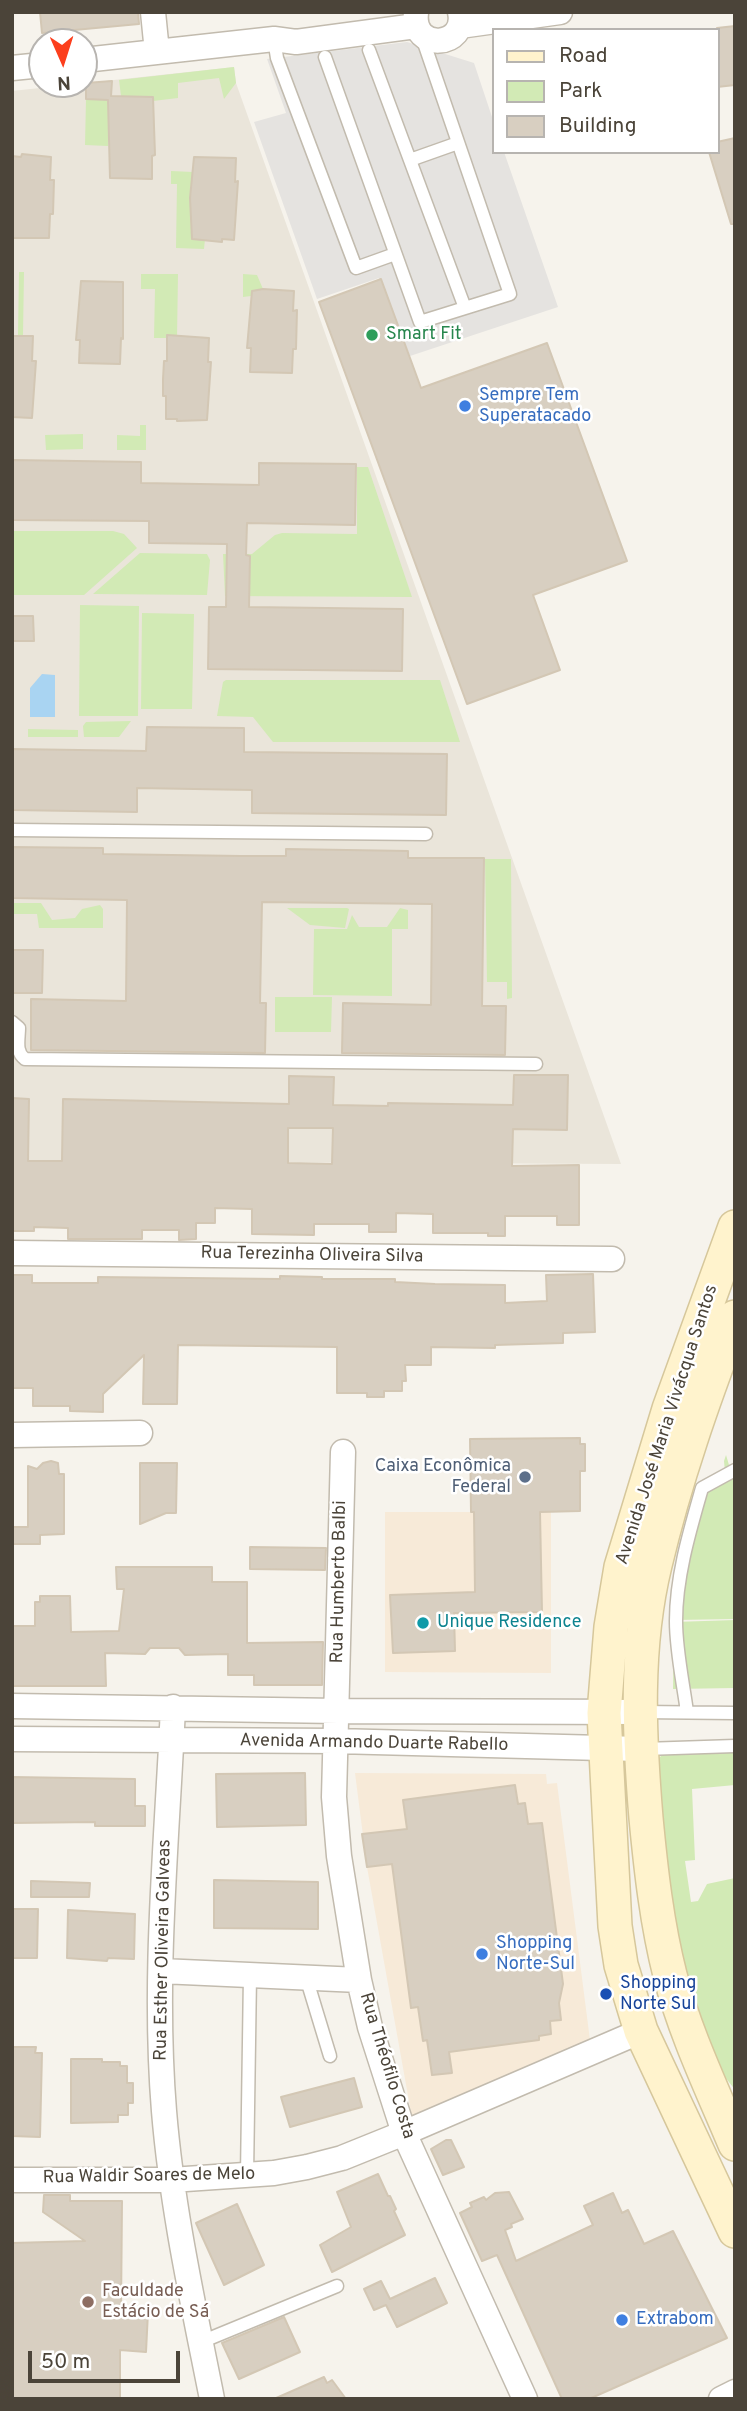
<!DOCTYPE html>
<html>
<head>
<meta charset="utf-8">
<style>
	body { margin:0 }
	#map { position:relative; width:747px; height:2411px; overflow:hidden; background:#f6f3ec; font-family:Overpass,sans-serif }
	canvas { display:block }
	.frame { position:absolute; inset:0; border:14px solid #4b4439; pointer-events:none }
	.legend { position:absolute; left:492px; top:28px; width:228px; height:126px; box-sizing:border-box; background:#fff; border:2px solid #b7b4b0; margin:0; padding:9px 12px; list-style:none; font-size:21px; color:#4b4439 }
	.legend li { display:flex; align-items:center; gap:14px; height:35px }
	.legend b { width:35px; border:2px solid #b7b4b0 }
	.north { position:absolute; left:28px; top:28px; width:70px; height:70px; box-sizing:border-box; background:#fff; border:2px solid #b7b4b0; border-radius:50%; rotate:177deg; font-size:19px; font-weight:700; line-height:28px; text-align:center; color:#4b4439 }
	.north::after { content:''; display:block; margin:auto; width:24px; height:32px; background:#fc3f1d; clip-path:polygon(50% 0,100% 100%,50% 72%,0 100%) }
	.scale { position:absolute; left:28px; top:2351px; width:152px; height:32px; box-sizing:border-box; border:4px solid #4b4439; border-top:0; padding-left:9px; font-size:21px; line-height:24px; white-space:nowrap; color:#4b4439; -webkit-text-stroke:5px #fff; paint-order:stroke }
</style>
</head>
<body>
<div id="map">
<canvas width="747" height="2411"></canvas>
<div class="frame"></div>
<ul class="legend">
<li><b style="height:9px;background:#fff3cd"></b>Road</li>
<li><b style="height:19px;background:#d2eab5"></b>Park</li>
<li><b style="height:19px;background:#d8cfc1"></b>Building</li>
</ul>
<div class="north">N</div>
<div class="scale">50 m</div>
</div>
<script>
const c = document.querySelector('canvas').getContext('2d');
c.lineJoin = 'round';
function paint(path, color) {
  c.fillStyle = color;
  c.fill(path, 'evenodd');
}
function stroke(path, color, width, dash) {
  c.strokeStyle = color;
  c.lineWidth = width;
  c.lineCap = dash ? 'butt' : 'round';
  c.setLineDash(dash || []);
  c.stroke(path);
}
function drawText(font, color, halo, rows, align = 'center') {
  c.font = font + ' Overpass,sans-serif';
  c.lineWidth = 5;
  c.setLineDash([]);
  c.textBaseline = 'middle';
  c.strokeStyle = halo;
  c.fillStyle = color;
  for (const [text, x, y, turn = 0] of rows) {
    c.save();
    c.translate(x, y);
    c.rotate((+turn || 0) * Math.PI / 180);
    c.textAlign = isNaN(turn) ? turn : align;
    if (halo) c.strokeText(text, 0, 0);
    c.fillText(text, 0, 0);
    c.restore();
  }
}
paint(new Path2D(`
	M234 67 236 83 621 1164 12 1161V91Z`), '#eae5da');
paint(new Path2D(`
	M385 1512H551V1673L385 1672Z
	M355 1773 546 1774 547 1784 557 1783 591 2048 412 2118 367 1867Z`), '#f7ead8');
paint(new Path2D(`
	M234 67 236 83 224 99 219 78 178 83V98L153 101V97L121 96 119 80Z
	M86 99 111 100V121H108V146L85 145Z
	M171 171 193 172 190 198 192 239H205L204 249 176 248 177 184H171Z
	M19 272H24L23 335H18Z
	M141 274H178L177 338H154L155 289H141Z
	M243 274 257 275 263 289 251 296 243 297Z
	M140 425H146V450H117V435L140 436Z
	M83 434V449L46 450 45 435Z
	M357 467H368L412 597 225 596 223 554H252L275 535 282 533 357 534Z
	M12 531H113L124 534 137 548 84 595H12Z
	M140 553 207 554 210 560 207 595 93 594Z
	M80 605 139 606 138 716H79Z
	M142 613 194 614 192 709H141Z
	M226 680H440L460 742H273L253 717 217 716 223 682Z
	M131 721 119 737H84L83 726 86 722Z
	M28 729 78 730V737H28Z
	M485 859H511L512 998 507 999V982H487Z
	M12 903H41L52 920 75 918 82 909 100 905 103 909V928H39L37 914H12Z
	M287 908H347L349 909 345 928 310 925Z
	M400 908 408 910V929H392V996L313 995 314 929H347L352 915 359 927H387Z
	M275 997H332L331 1032H275Z
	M726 1455 729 1465 735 1463V1619L676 1620 702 1488 725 1472 724 1461Z
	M735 1620V1688L673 1689 674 1622Z
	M735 1747V1785L692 1789 695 1860 685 1861 691 1902 698 1901 707 1884 735 1878V2090C728 2080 718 2070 713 2059 669 1971 665 1861 653 1764L663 1754Z`), '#d2eab5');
paint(new Path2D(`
	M407 42 474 63 493 120V152H504L558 307 410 356 379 278 317 299 254 122 286 113 267 59Z`), '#e5e3e0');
paint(new Path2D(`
	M42 674 55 675V717H30V688Z`), '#a9d4f2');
const building = new Path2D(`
	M40 12H138L139 24 42 33Z
	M735 26V85L717 87V28Z
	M112 81 111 96 153 97 155 155 152 156V179L110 178 108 100 86 99V83Z
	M735 138V224H731L709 152H717V142Z
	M22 154 51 157 50 180H54L53 214H50L49 238H12V156L21 157Z
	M194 157 236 158 235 182 238 181 234 240 222 239V242L192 239 190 198Z
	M381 279 421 388 547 343 627 561 533 595 560 670 467 704 319 302Z
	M81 281 123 282V339L121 338 120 364 79 363 80 340H76Z
	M263 289 294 291 293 311 297 310 296 349H293L292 373 250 372 251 348H247L252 291Z
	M167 335 209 338 208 362H211L207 420 177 421V419H166V396H163V379L164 361H167Z
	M12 336H33L32 361H36L32 418 12 417Z
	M12 460 141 462V483L259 485V463L356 464 355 525 247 523 246 555 250 556 249 607 403 609 402 671 208 669 209 607H226L227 544 149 543V521L12 520Z
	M12 616H33L34 641H12Z
	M147 727 244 728V752L447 754 446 815 252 813V790L137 788V812L12 810V749L146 751Z
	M12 847 103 848V854L241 856H286V849L408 851V858H484L482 1006H506L505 1055 342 1053 343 1003 431 1005 432 904 262 902 260 1003H266L265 1053 31 1050V999L126 1001 127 900 12 898Z
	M12 950H43L42 993H12Z
	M514 1075H568L567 1130 513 1129 512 1166 579 1165V1225H557V1216H505V1236H488V1233H433V1214L396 1213V1232H369V1224H314V1235L252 1234V1209L215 1208V1223H196V1239L179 1240V1230H142V1239H68V1228L34 1227V1231H12V1098L29 1099 28 1161H62L63 1099 289 1104V1076L334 1077 333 1105 388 1106V1103L513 1105ZM288 1128H333L332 1164 288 1163Z
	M593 1274 595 1332 563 1333V1343L495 1345V1348L431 1347V1365H405L406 1381H402V1391H384V1397H367V1393H337V1347L178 1345 177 1404H143L144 1355 103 1394V1412L70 1411V1406H33V1388H12V1275H32V1283H98V1277L280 1279V1276L322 1277V1279H395V1282L435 1284 505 1285V1303L547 1301 546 1275Z
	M580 1438V1444H585V1471H580V1511L540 1512 542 1612 454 1613 455 1651 393 1653 390 1595 475 1592 474 1512H471L470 1439Z
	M51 1461 58 1463 59 1474H64V1534L40 1535V1544H12V1527H28V1466L37 1469 43 1463Z
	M140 1463H177L176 1513H166L140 1524Z
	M250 1547 326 1548 325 1570 250 1569Z
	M116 1567H212V1582H247V1643L323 1642 322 1685H254V1675H228V1654L185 1655 179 1648H150L145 1654 105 1653 106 1686H12V1626H35V1602H40V1596H70L71 1632 119 1631 124 1589H117Z
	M305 1773 306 1825 217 1827 216 1774Z
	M12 1777 135 1779V1806H145V1826H95V1822L12 1823Z
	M515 1785 518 1804 525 1803 528 1824 542 1823 563 1984 559 2003 561 2020 550 2021 551 2034 539 2036V2040L449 2052 452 2073 432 2075 427 2040 423 2041 418 2007 411 2008 392 1864 367 1867 362 1834 407 1829 403 1800Z
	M214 1880 318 1882V1929L214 1928Z
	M31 1881 90 1883 89 1897H31Z
	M12 1909H38L37 1958H12Z
	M68 1910 135 1914 134 1959 108 1958 107 1961 67 1958Z
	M12 2047H36L35 2053H42L40 2137 12 2136Z
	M71 2059H102V2062H120V2066H127V2083H133V2103H128V2115H118V2122L71 2123Z
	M354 2078 362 2107 290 2127 281 2097Z
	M446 2140H451L464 2167 443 2175 431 2149Z
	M378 2174 388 2196H390L396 2209 394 2211 405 2235 332 2272 320 2245 351 2227 337 2192Z
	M509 2192 523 2219 511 2224 512 2227 505 2230 516 2261 593 2225 584 2206 613 2193 622 2213 628 2210 644 2244 673 2231 727 2338 589 2399H562L497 2255 482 2261 460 2213 472 2207 470 2203 484 2197 486 2200 495 2193Z
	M44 2195H70V2201H122L121 2313 148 2312 146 2352 120 2350V2399H12V2243L85 2241 43 2212Z
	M237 2204 264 2265 224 2285 196 2223Z
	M435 2278 447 2303 397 2327 386 2305 374 2310 364 2289 381 2281 390 2299Z
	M284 2317 300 2352 239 2379 222 2343Z
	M324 2377 327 2383 332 2380 346 2399H274Z`);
paint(building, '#d8cfc1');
stroke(building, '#d3c7b4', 2);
const service = new Path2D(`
	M274 39 277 58 356 268 395 254
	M369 50 465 308
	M325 57 420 322 510 294 422 37
	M410 160 458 143
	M12 830 426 834
	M12 1022 19 1028C19 1039 15 1052 25 1059L536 1064
	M641 1712 735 1713
	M687 1712C683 1682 676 1651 676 1621 676 1576 690 1530 702 1488L735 1470
	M644 1749 735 1746
	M306 1977 330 2056
	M247 2175 250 1975
	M201 2342 337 2286`);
const minor = new Path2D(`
	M153 12 157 52
	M416 13C411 52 468 48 460 12
	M460 26 560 12
	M84 60 274 39 296 42 416 26
	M12 68 42 65
	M12 1253 612 1259
	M12 1435 140 1433
	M343 1452 334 1797 339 1856 359 1980 370 2027 404 2133 525 2399
	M12 1706 338 1711 640 1712
	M173 1707C167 1841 153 1977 164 2111 172 2208 193 2303 212 2399
	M12 1739 336 1741 640 1749
	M161 1971 359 1980
	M12 2180H171L274 2173 307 2167 342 2158 404 2133 641 2031
	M721 2399 735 2392`);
const secondary = new Path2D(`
	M735 1227 669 1409 621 1567 611 1627 604 1713 615 1926 621 1965 641 2031 735 2231
	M735 1317C704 1398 675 1480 655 1565 635 1647 639 1734 646 1818 651 1871 657 1924 670 1975 685 2033 712 2089 735 2144`);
stroke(service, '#c2bbae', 15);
stroke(minor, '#c2bbae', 27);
stroke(secondary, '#d6c79b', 36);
stroke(service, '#fff', 12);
stroke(minor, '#fff', 24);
stroke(secondary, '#fff3cd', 33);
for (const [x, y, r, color] of [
	[372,335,7,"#2e9e5b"],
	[465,406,7,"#3f7fe0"],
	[525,1477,7,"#5c6f8a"],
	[423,1623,7,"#0f9aa8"],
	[482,1954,7,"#3f7fe0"],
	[606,1994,7,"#1a4fb4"],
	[88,2302,7,"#8d6e63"],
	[622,2320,7,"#3f7fe0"]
]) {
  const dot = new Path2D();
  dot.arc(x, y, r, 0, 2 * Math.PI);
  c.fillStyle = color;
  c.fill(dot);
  stroke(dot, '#fff', 2.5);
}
drawText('18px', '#27864d', '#fff', [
	["Smart Fit",386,335]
], 'left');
drawText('18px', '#366cbe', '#fff', [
	["Sempre Tem",479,396],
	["Superatacado",479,417],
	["Shopping",496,1944],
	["Norte-Sul",496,1965],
	["Extrabom",636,2320]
], 'left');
drawText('18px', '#4b4439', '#fff', [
	["Rua Terezinha Oliveira Silva",312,1256,1],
	["Avenida José Maria Vivácqua Santos",668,1425,-72],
	["Rua Humberto Balbi",340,1582,-89],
	["Avenida Armando Duarte Rabello",374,1744,1],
	["Rua Esther Oliveira Galveas",164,1950,-89],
	["Rua Théofilo Costa",386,2066,73],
	["Rua Waldir Soares de Melo",149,2177,-1]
]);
drawText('18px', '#4e5e75', '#fff', [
	["Caixa Econômica",511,1467],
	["Federal",511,1488]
], 'right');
drawText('18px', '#0d838f', '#fff', [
	["Unique Residence",437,1623]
], 'left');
drawText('18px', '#164399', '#fff', [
	["Shopping",620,1984],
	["Norte Sul",620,2005]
], 'left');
drawText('18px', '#785e54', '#fff', [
	["Faculdade",102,2292],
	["Estácio de Sá",102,2313]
], 'left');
</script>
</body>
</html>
